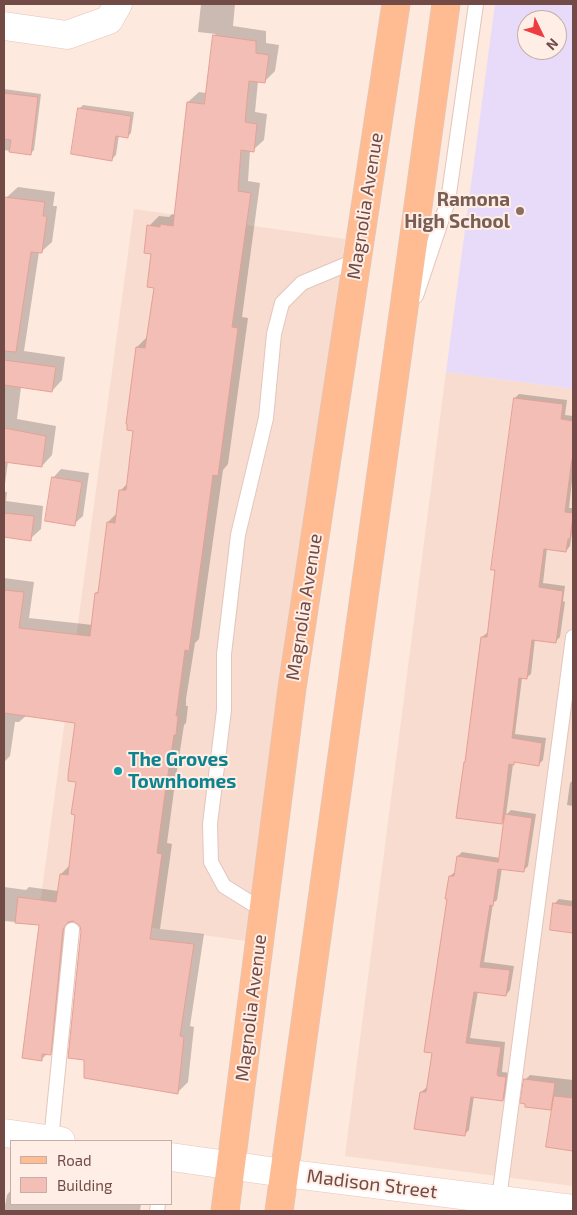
<!DOCTYPE html>
<html>
<head>
<meta charset="utf-8">
<style>
	body { margin:0 }
	#map { position:relative; width:577px; height:1215px; overflow:hidden; background:#fde9de; font-family:"Exo 2",sans-serif }
	canvas { display:block }
	.frame { position:absolute; inset:0; border:5px solid #734b46; pointer-events:none }
	.legend { position:absolute; left:10px; top:1140px; width:162px; height:65px; box-sizing:border-box; background:#ffeee5; border:1px solid #c7ada5; margin:0; padding:6px 9px; list-style:none; font-size:15px; color:#734b46 }
	.legend li { display:flex; align-items:center; gap:10px; height:25px }
	.legend b { width:25px; border:1px solid #c7ada5 }
	.north { position:absolute; left:517px; top:10px; width:50px; height:50px; box-sizing:border-box; background:#ffeee5; border:1px solid #c7ada5; border-radius:50%; rotate:132deg; font-size:14px; font-weight:700; line-height:20px; text-align:center; color:#734b46 }
	.north::after { content:''; display:block; margin:auto; width:18px; height:22px; background:#ed3d41; clip-path:polygon(50% 0,100% 100%,50% 72%,0 100%) }
</style>
</head>
<body>
<div id="map">
<canvas width="577" height="1215"></canvas>
<div class="frame"></div>
<ul class="legend">
<li><b style="height:6px;background:#ffbc93"></b>Road</li>
<li><b style="height:14px;background:#f3beb5"></b>Building</li>
</ul>
<div class="north">N</div>
</div>
<script>
const c = document.querySelector('canvas').getContext('2d');
c.lineJoin = 'round';
function paint(path, color) {
  c.fillStyle = color;
  c.fill(path, 'evenodd');
}
function stroke(path, color, width, dash) {
  c.strokeStyle = color;
  c.lineWidth = width;
  c.lineCap = dash ? 'butt' : 'round';
  c.setLineDash(dash || []);
  c.stroke(path);
}
function drawText(font, color, halo, rows, align = 'center') {
  c.font = font + ' "Exo 2",sans-serif';
  c.lineWidth = 4;
  c.setLineDash([]);
  c.textBaseline = 'middle';
  c.strokeStyle = halo;
  c.fillStyle = color;
  for (const [text, x, y, turn = 0] of rows) {
    c.save();
    c.translate(x, y);
    c.rotate((+turn || 0) * Math.PI / 180);
    c.textAlign = isNaN(turn) ? turn : align;
    if (halo) c.strokeText(text, 0, 0);
    c.fillText(text, 0, 0);
    c.restore();
  }
}
paint(new Path2D(`
	M134 209 345 239 246 941 39 912Z
	M446 372 573 389V1186L345 1156Z`), '#f7dccf');
paint(new Path2D(`
	M495 4H573V389L446 372ZM527 20H557V50H527Z`), '#e7dbf9');
paint(new Path2D(`
	M201 4H235L233 26 266 31V43L279 45 275 71 265 81H258L255 112 267 114 264 140 253 150H250L248 181 260 183 242 317 248 318 228 464 223 470 199 639 195 643 186 699V706H188L186 723 184 725 175 783 167 843 172 844 160 929 204 934 190 1026 194 1027 188 1082 178 1092 77 921H73L61 1044 50 1054H47L41 1060V924L4 921V887L26 890 29 887 58 891 61 874 70 865 77 813 76 722 27 715 19 722H15L10 756 4 762V578L34 582 29 618 93 625 96 593 100 590 108 522 117 513 121 490 128 483 134 430 137 347 148 336 155 286 149 226 159 216 169 217 172 214 175 215 188 102 199 92 206 93 214 35 216 34 198 32Z
	M4 89 41 94 34 150 30 154 4 150Z
	M83 105 134 112 131 133 127 137 119 135 116 155 112 159 79 109Z
	M18 187 55 192 53 206H57L52 242 41 252H39L24 351 65 357 62 380 52 391 21 387 17 419 56 426 52 455 42 466 8 461 4 492H7L6 501 43 506 41 529 30 539 4 536V224L7 197Z
	M519 394 567 400 565 415 573 416V472L569 508H573V525L570 546 566 551 547 548 543 583 565 586 563 601 565 602 560 637 555 642 535 639 531 674 526 678H522L515 734 546 738 543 760 539 764 516 761 513 764 506 815 511 810 536 814 528 866 523 871 502 868 497 900 493 903 484 962 514 966 510 990 506 995 478 991 470 1038 505 1042 502 1072 510 1073 507 1095 503 1100 474 1096 469 1130 465 1134 421 1092 426 1088H428L433 1052 450 876 456 871 458 856 462 852 500 858 506 818 501 822 467 760 482 637 487 633H489L515 398Z
	M61 469 89 473 83 516 74 524 53 478Z
	M573 780V806L567 805 570 783Z
	M559 899 573 901V931L551 929 554 904Z
	M530 1075 573 1080V1149L548 1146 553 1109 526 1106 525 1080Z
	M11 1190V1204H141L140 1211H4L7 1195Z`), '#0003');
const building = new Path2D(`
	M213 35 256 41V53L269 55 265 83 249 81 245 122 257 124 254 152 241 150 238 191 251 193 232 327 238 328 218 476 213 475 189 651 185 650 177 710 176 716H178L176 735H174L165 794 157 853 162 854 150 939 194 944 180 1036 184 1037 178 1094 84 1078V1060L68 1058 81 931 80 926 73 921 68 922 63 929 51 1055 42 1054V1061L22 1058 39 925 15 923 18 897 56 902 60 874 68 875 75 815 71 814 76 782 68 781V775L75 723 4 713V590L24 592 19 628 90 636 95 593H98L107 522 115 523 119 490H126L133 431 127 430V424H126L136 347 145 348 154 288 147 287 151 254 144 253 147 225 160 227V224L173 226 187 102 204 104Z
	M4 93 38 97 31 155 9 152 11 140 4 139Z
	M78 108 131 116 128 138 116 136 112 161 71 154Z
	M4 197 45 202 43 216H47L42 253 31 252 16 352 4 351Z
	M4 360 56 367 52 392 4 385Z
	M514 398 563 404 561 419 573 421V460L572 459 565 512 573 513V516L570 539H568L566 552 544 549 539 587 563 591 556 643 532 640 527 679 519 678 512 738 542 743 539 766 514 762V765L509 764 502 824 456 818 464 762H465L481 637H487L495 570H491Z
	M4 428 46 436 42 467 4 462Z
	M52 477 82 482 75 526 45 521Z
	M4 513 34 516 31 541 4 537Z
	M505 814 532 818 524 872 498 869 493 906 490 905 480 967 510 970 506 996 474 992 466 1043 501 1047 497 1074 498 1076 506 1077 503 1101 471 1097 465 1136 414 1129 420 1092H426L432 1053 424 1052 447 899H445L449 876H454L457 856 498 862Z
	M553 903 573 906V933L550 930Z
	M524 1079 555 1083 551 1110 525 1107V1104L520 1103Z
	M554 1096 573 1098V1151L546 1147Z`);
paint(building, '#f3beb5');
stroke(building, '#e6a094', 1);
const lane = new Path2D(`
	M416 296 448 201 476 4
	M264 911 224 886 211 862 210 824 224 710V654L238 535 266 418 274 334 282 303 302 283 357 260
	M51 1140 72 930
	M499 1199 573 637
	M157 1211 158 1204`);
const street = new Path2D(`
	M4 26 67 35 109 20 118 4`);
const secondary = new Path2D(`
	M4 1133 61 1141
	M171 1157 284 1173 573 1209`);
const primary = new Path2D(`
	M225 1211 292 688 396 4
	M279 1211 446 4`);
stroke(lane, '#e3c5bd', 16);
stroke(street, '#e3c5bd', 29);
stroke(secondary, '#e8c4ba', 29);
stroke(primary, '#d5c9c8', 29);
stroke(lane, '#fff', 14);
stroke(street, '#fff', 28);
stroke(secondary, '#fff', 28);
stroke(primary, '#ffbc93', 28);
for (const [x, y, r, color] of [
	[520,211,5,"#8d6e63"],
	[118,771,5,"#0f9aa8"]
]) {
  const dot = new Path2D();
  dot.arc(x, y, r, 0, 2 * Math.PI);
  c.fillStyle = color;
  c.fill(dot);
  stroke(dot, '#ffeee5', 2);
}
drawText('bold 19px', '#785e54', '#ffeee5', [
	["Ramona",510,200],
	["High School",510,222]
], 'right');
drawText('19px', '#734b46', '#ffeee5', [
	["Magnolia Avenue",365,206,-81],
	["Magnolia Avenue",304,607,-81],
	["Magnolia Avenue",251,1008,-83],
	["Madison Street",372,1184,7]
]);
drawText('bold 19px', '#0d838f', '#ffeee5', [
	["The Groves",128,760],
	["Townhomes",128,782]
], 'left');
</script>
</body>
</html>
